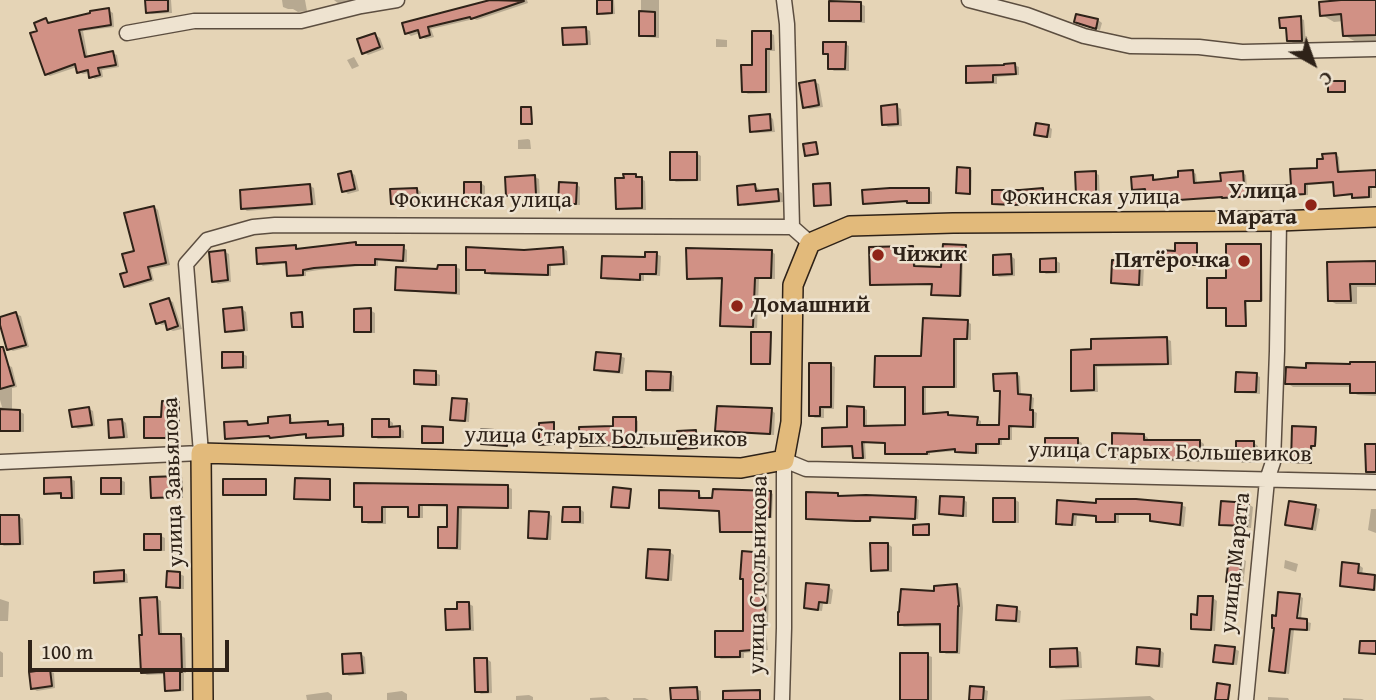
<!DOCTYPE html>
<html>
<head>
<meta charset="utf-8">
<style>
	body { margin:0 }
	#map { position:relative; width:1376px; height:700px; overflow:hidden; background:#e5d4b6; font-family:"Gentium Book Plus",serif }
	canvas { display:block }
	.north { position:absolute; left:1278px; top:28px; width:70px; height:70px; -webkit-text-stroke:5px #eee3d0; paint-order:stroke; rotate:140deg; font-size:19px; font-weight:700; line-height:28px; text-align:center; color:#2e2218 }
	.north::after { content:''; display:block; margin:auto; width:24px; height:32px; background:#2e2218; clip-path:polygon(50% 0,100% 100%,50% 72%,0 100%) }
	.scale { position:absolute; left:28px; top:640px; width:201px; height:32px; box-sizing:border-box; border:4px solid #2e2218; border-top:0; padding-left:9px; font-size:21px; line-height:24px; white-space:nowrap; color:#2e2218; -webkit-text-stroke:5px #eee3d0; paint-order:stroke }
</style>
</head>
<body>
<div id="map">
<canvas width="1376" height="700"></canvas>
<div class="north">С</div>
<div class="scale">100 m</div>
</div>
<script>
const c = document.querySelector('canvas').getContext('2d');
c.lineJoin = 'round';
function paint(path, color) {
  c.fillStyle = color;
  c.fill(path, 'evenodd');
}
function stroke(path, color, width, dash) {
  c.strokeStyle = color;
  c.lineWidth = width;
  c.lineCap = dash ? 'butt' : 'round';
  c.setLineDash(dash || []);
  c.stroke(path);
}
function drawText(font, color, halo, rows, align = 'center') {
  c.font = font + ' "Gentium Book Plus",serif';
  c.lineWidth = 5;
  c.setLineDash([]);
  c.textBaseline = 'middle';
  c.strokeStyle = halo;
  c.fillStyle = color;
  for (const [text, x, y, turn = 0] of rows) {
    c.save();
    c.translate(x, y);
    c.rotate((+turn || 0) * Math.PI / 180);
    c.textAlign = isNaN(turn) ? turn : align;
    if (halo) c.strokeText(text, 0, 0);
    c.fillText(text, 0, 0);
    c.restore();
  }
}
paint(new Path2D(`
	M147 0H171L172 13 152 14 147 12Z
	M282 0H305L307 11 298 12 293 9H288L283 7Z
	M334 0H352V1L339 4Z
	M502 0H527L528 3 477 20 474 19 431 29 434 37 426 39 421 37 420 33 411 36 407 33Z
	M599 0H614L615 14 602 15 599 13Z
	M641 0H659V38L645 37 641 35Z
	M1342 0H1376V41L1356 42 1344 35V21L1334 22 1322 15Z
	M861 4 865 6V23L835 22 831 20Z
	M108 10 113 13 114 27 83 31 88 58 112 53 117 55 119 67 102 70 103 77 95 79 91 76 90 73 83 74 78 72 77 67 50 76 46 74 39 32 46 20 50 23Z
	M1077 16 1098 20 1102 23 1100 30 1080 24Z
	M1300 18 1304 20 1306 43H1293L1289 40 1288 29 1281 27Z
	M586 29 590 31 591 45 569 46 565 44Z
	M770 33 774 35 775 51H770V93L748 94 743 91Z
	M375 35 380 38 384 49 368 55 364 52Z
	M716 39 727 40V47H716Z
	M845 44 849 46V71H834L830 68V57L824 53Z
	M354 57 359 66 352 69 347 60Z
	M1014 65 1019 67V75L997 77V84H972L968 82Z
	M815 82 819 84 823 107 809 109 805 107Z
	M896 106 901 109 902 126 888 127 884 124Z
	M769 116 773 119 775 132 756 133 752 131Z
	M1048 126 1052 129 1051 138 1040 137 1036 134Z
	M528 139 530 140 531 149H518V140Z
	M696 153 701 156V181L676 182 672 179Z
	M1336 155 1339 157 1340 173 1376 172V188H1372V198L1357 199 1354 195 1339 196 1336 194 1335 183 1308 185V195L1277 197V200H1262L1258 197 1167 200 1163 198H1151L1148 196 1147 190 1138 191 1134 189 1152 177 1156 179V181L1180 178 1193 172 1196 174 1197 184 1223 183 1243 173 1246 175 1247 187 1293 186 1319 169Z
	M958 169 972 170 971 194 957 192Z
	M350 172 355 175 359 191 348 194 344 191Z
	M1095 173 1099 175 1100 203 1090 204 1087 201V196H1081L1077 194Z
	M636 176 645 181 646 210H622L618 208 625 179Z
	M535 177 539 179 540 197 512 198 508 195Z
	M481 183 485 186V205H470L466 203Z
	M576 184 580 187V205H564L560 203Z
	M310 186 314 188 316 205 247 211 243 208Z
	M755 186 759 189 760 192 778 191 782 193 783 202 744 206 740 203Z
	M417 189 421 192V204L397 205 392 203Z
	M929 190 932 192V204L912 203 908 201 867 204 865 202Z
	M154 207 158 210 170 265 151 269 154 281 129 288 125 286 136 252Z
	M355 244 360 247H403L407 250V262L378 261V266H360L319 270 306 272V276L293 277 289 275 288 263 263 266 259 263 295 247 300 250Z
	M1261 246 1262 247 1263 301H1247V326H1230L1228 325V308L1209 307 1228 280Z
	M965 247 968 248 967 262H963L962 296 935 295 933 294V284L874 285 872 284 913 248 915 249 916 268 943 269Z
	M563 248 567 251 568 265 551 266V276L491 275 487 271H472L468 269 524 251Z
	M771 251 775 254V279H759L757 328 725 327 722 325 723 280H692L688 278Z
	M225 252 229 254 231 282 218 284 214 281Z
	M656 254 661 256 660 276 644 275V281L607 280 603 277Z
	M1011 256 1015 259V276L999 277 995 274Z
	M1055 260 1060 263V273L1046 274 1042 271Z
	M1376 263V287H1357V304H1336L1329 300Z
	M1140 264 1144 266 1143 286 1117 284 1113 282Z
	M456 267 460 269V295L401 291 397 289Z
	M169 300 173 302 182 329 173 331 169 329 167 324 162 325 158 323Z
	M242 309 246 312 248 331 231 333 227 330Z
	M370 310 375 313V333H360L356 331Z
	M16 314 21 316 29 347 13 351 9 349Z
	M924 320 968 322 971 324V340H957V388H926V416L948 414 975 433H979V420L981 421V426L1001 427V392L996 390 1016 374 1020 376 1021 396H1030L1034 398 1033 411 1037 413 1036 428 1012 427V440H1002V445H979V454L960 453 956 451 930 453V455H890L886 453V444L865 443 866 459H858L854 457V447L828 448 824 446 849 429 863 408 867 410V427H907L906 388H880L876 386 923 358Z
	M770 334 772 335 771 364H754Z
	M1167 339 1171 341 1172 365 1097 367 1098 392H1077L1073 390 1093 351Z
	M243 354 247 356V369H228L224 367Z
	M620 356 625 358 623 374 600 372 596 370Z
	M1376 364V396L1358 395 1351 392 1352 387H1293L1287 383 1308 370Z
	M7 365 12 367 17 387 12 388V411H19L24 414V432H0V407H2L0 400V367Z
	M830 365 835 367 834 409H824V418H815L810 415Z
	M436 373 440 375V386H420L416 383Z
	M670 373 674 376V392H652L648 389Z
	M1256 375 1260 377V394L1241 393 1237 391Z
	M466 400 470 403 469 422 456 421 452 419Z
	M179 403 180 404V430H168V438H147Z
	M89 409 93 411 95 426 78 429 73 426Z
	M771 410 775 413 774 435 721 433 717 430Z
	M289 417 292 418V425L327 423 330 426H342L345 427V436L310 438 308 435 274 438 271 436 229 439 227 438 247 422 249 424 250 426 270 425Z
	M635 419 638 421V436L645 438V448L616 446 585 447 581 445Z
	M122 420 126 423 128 438 115 439 111 437Z
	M389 420 393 423V428H400L404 431V438L378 439 374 436Z
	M554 424 555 425V444L543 445Z
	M1315 429 1317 430 1316 446H1313L1312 463 1294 462Z
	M1144 435 1148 438V442L1200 441 1204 444V462L1118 460 1113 457Z
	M1077 440 1082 443 1081 459 1051 458 1047 456Z
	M1254 443 1258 446V463H1242L1238 460Z
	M71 479 75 481V499H67L63 497V495H50L46 492Z
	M121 480 125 482V495H107L103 493Z
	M508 487 512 489V509H462L461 550 444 549 439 547 449 529 448 507 423 506V518H414L410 516V508H386V524H368L364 521V508L356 506Z
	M770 492 773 494 772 518H766V533H725L722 531 721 512 663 509 660 507 699 493 701 495 702 500Z
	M838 495 841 497 916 498 919 500 918 519 872 518V521L861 522 810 520 807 518Z
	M963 499 967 502V517L945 516 940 513Z
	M1014 499 1019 502V523H999L995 521Z
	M1059 502 1098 504 1181 505 1186 507 1184 527 1156 522 1152 520V515H1119V523H1102L1098 521V517L1077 516 1076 526H1062L1058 523Z
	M1248 504 1253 507 1251 528 1226 526 1221 524Z
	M1315 507 1320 509 1316 531 1291 527 1287 524Z
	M580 509 584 512V524L569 523 564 521Z
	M1371 509H1376V533L1368 530Z
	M548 513 552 516 551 540H534L530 537Z
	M19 516 23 519 24 545 4 546 0 543V517Z
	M161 536 165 538V551H150L145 549Z
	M888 544 892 547V572H877L872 570Z
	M650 551 670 552 674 555 672 581 652 580 648 577Z
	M766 554 770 557 768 623H765L768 650 744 653V658L721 659 717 656 745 633Z
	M1242 559 1246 561 1243 585 1232 583 1228 581Z
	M1285 560 1298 564 1296 572 1284 568Z
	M1359 565 1363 568 1362 575 1376 578V591L1346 587 1341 585Z
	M123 572 127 574 128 583 100 584 96 582Z
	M180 574 184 576V589H172L168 586Z
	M957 586 961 588 963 608 960 654H946L942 651V626L904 627 900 624 936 593Z
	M829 587 833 590 831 604H823L822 611 810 610 806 607Z
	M1301 597 1303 598 1301 620 1311 623 1310 631 1294 630 1289 674 1275 672 1271 670 1276 628 1298 627Z
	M156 598 161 601 162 636 180 635 185 638 186 673H184V691L171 692 166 690V674L147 675 142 672 143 637Z
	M1213 598 1217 601 1215 631 1197 630 1192 628Z
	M0 599 9 602 8 621H0Z
	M469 604 473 606 474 631H452L447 629Z
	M1017 609 1021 611 1020 623 1002 621 998 619Z
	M1235 649 1239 651 1237 665 1219 664 1215 661Z
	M1077 650 1081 652 1082 668 1056 669 1052 666Z
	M1160 650 1164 653 1163 668 1142 666 1137 663Z
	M0 651 3 653V677H0Z
	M361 654 365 657 366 674 349 676 345 673Z
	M927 655 932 657V700H902Z
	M487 659 491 662 492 693 481 694 477 691Z
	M49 671 54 673 55 688 37 691 32 688Z
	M696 689 701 691V700H672Z
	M983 689 988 691 987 700H971Z
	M402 691 407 694V700H387V693Z
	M328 692 332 695V700H307L306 695Z
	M529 695 533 697V700H516V696Z
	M1150 696 1155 700H1059Z
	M606 697 610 700H590V698Z
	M1268 697 1288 698 1289 700H1268Z
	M633 698H645L649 700H633Z
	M1343 698 1362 699 1364 700H1343Z`), '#0003');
const building = new Path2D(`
	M145 0H168V11L146 13Z
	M490 0 524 1 471 19 470 17 428 27 430 35 420 38 418 30 405 34 402 23Z
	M597 0H612V13L597 14Z
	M1341 0H1376V35L1343 36 1341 14 1320 16 1319 2Z
	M829 1 861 2V21H829Z
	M109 8 111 25 79 30 85 57 113 51 116 65 98 68 100 75 89 78 88 70 77 73 75 64 45 75 30 33 37 31 34 23 46 18 48 23 90 13V11Z
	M639 11 655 12V36H639Z
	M1076 14 1098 19 1096 29 1074 22Z
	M1301 16 1302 41H1287L1286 28H1280L1279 18Z
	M586 27 587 44 563 45 562 28Z
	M752 31H771V49H766V92H742L741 65H752Z
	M375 33 380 47 362 54 357 39Z
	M823 42H846L845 69H828V54H823Z
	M1015 63 1016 74 993 75V82L966 83V66L1004 65V64Z
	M815 80 819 105 803 108 799 83Z
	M1328 81H1345V92H1328Z
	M897 104 898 124 882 125 881 106Z
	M521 107H531L532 124H521Z
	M770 114 771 130 750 132 749 116Z
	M1036 123 1049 125 1047 137 1034 135Z
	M816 142 818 154 805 156 803 144Z
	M670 152H697V180H670Z
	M1336 153 1338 172 1376 170V187H1369V197L1352 198V194L1334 196 1333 182 1305 184V194L1274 196V199H1257V196L1222 198V197L1179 200V198L1162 199V197H1146L1145 189 1132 190 1131 177 1153 175V180L1178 177V171L1193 170 1194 183 1221 181 1220 173 1243 171 1244 186 1291 185 1290 169 1317 168V159H1323L1322 154Z
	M957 167 970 168V194L956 193Z
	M351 171 355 189 342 192 338 174Z
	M1096 171V202H1085V195H1076L1075 172Z
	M623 174H636V177H642V208L616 209 615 178H624Z
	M535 175 536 195 506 196 505 177Z
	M464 182H481V204H464Z
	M559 182 577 183 576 204H558Z
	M830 183 831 205 814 206 813 184Z
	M310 184 312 204 241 209 240 190Z
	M755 184 756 191 778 189 779 201 738 205 737 186Z
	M417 188 418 203 391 204 390 189Z
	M890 188H929V203H907V201L863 204 862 190Z
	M1043 188 1044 203 1014 205 992 204V190H1020Z
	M154 206 166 263 148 267 151 279 124 287 120 274 127 272 122 254 134 251 124 213Z
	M356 242V245H404L403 261 375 259V265H355L314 268 303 270V275L287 276 286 262 257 264 256 248 296 245V249Z
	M1175 243H1197V265H1160V250L1175 251Z
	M943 244 966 245 965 262H961L960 296 931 295 932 284 870 285 869 247 913 246 914 266 941 267Z
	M1226 244H1261V301H1245L1246 326H1226V308H1207V278H1226Z
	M466 247 524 250 563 247 564 264 548 265V275L485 273V270H466Z
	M686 248 772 250 771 278H755L753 327 720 326 722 278 687 279Z
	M225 250 228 280 212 282 209 252Z
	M645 252H657L656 274H640V280L601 278 602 256 645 257Z
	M1011 254 1012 274 993 275V255Z
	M1056 258V272H1040V259Z
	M1112 260 1140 262 1139 285 1111 283Z
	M1376 261V284H1350L1351 301H1328L1327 262Z
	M438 265H456V293L395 290 396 267 437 269Z
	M169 298 178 326 167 330 165 321 156 324 150 304Z
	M242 307 244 330 225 332 223 309Z
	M371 308V332H354V309Z
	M16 312 26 345 7 350 0 325V317Z
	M302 312 303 327H292L291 313Z
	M923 318 968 320 967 339H954V387H923V414L948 412V415L978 417 977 425H999L1000 391H994L993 374 1017 373 1018 394 1031 395 1030 410H1033V427L1009 426V439H999V444H976V453L955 452V449L927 452V454H885V443L862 442 863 458H853L852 446 822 447V428L847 427V406L864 407V426L905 425V387H874L875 356H921Z
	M751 332H771L770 364H751Z
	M1167 337 1168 364 1094 365V390L1071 391V350L1091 349V339Z
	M0 347H3L14 385 0 389Z
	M222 352H243V367L222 368Z
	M596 352 621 354 619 372 594 370Z
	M1350 362H1376V393H1350V384H1285L1286 367 1306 368V363L1350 364Z
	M809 363H831V407H820V416H809Z
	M414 370 436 371V385L414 384Z
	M646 371 671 372 670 390H646Z
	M1236 372 1257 373 1256 392H1235Z
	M452 398 467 399 465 421 450 420Z
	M162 401 179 402V430H167L166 438H144V417H161Z
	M717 406 772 408 770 434 715 431Z
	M89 407 92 425 72 427 69 410Z
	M0 409 20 410V431H0Z
	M290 415V423L328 421V425L343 424V436L306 438V434L270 438 269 436 225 439 224 422 247 421 248 425 268 423V417Z
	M613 417H636V434H642V447H613V445L580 446 579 427 613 426Z
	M122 419 124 437 109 438 108 420Z
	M372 419H389V427L400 426V437H372Z
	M554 422V444L539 445V423Z
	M422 426 443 427V443H422Z
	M1292 426 1316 427 1315 446H1311V463L1291 462Z
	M481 429 508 431 507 446 481 444Z
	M696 430 697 448 678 449 677 431Z
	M1112 433 1144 434V440H1200V460L1112 458Z
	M1045 438H1078V457H1045Z
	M1236 441H1254V461H1236Z
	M1365 444H1376V472H1366Z
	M181 476 182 497 151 498 150 477Z
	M71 477 72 498H61V493L44 494V478Z
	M101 478H121V494H101Z
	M295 478 330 479V500L294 499Z
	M223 479H266V495H223Z
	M354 483 508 485V508L458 507 457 548H438V527H447V505H419V517H408V507H382V522H362V507H354Z
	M613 487 631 489 629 508 611 507Z
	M713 489 771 491 770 517H764V532H720L719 511 659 508V490L699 491V498H712Z
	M806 492 838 493V496L866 495 916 497 915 519 870 517V521H856L806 519Z
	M940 496 964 497 963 516 939 514Z
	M993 498H1015V522H993Z
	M1096 499H1136L1182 503 1180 525 1150 521V514H1115V522H1096V516L1073 514 1072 525 1056 524 1057 500 1096 503Z
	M1221 501 1249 503 1247 526 1219 525Z
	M1289 501 1316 505 1312 529 1285 525Z
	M563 507H580V522H562Z
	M529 511 549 512 547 539 528 538Z
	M0 515H19L20 544H0Z
	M929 524V535H913V525Z
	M144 534H161V550H144Z
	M870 543H888V570L871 571Z
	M648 549 670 550 668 580 646 578Z
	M742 551 766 553 765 621H762L764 649 740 651V657H715V631H743V579H740Z
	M1229 556 1242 557 1239 583 1226 582Z
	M1342 562 1359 564 1358 573 1375 575 1374 590 1340 586Z
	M124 570V581L94 583V572Z
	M167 571 180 572V588L166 587Z
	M806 583 829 585 827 603 819 602 818 610 804 608Z
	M957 584 959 606H958L957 652H940V624L898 625V612H899L901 589 934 591V586Z
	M1278 592 1300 594 1297 618 1307 619V630L1290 629 1285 673 1269 671 1274 628H1272V615L1276 616Z
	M1198 596H1213L1211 630 1191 629V614L1197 615Z
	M157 597 159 634H181L182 672H180V690L165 691 164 672 141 673 139 635H142L140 598Z
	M457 602H469L470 629 446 630 445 609H457Z
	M997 605 1017 607 1016 621 996 620Z
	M1360 641H1376V654L1359 653Z
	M1215 645 1235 647 1233 664 1213 662Z
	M1137 647 1160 649 1159 666 1136 664Z
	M1077 648 1078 666 1050 667V649Z
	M361 653 363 673 343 674 342 654Z
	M900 653H928V700H900Z
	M474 658H487L488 692H475Z
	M50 669 52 686 31 689 29 672Z
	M1217 683 1230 685 1228 700H1215Z
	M970 686 984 687 983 700H969Z
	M697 687 698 700H671L670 688Z
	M760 690V700H723V691Z`);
paint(building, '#d19185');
stroke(building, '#2e2218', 2);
const minor = new Path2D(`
	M784 0 787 24 792 227 810 243
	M969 0 1027 15 1084 36 1130 46 1199 47 1242 52 1376 49
	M127 33 194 21H301L361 6 397 0
	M0 462 201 453 186 264 207 240 253 227 275 225 792 227
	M782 700 784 628V460L806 469 1376 482
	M1246 700 1267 480 1273 462 1277 351 1279 221`);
const major = new Path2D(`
	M203 700 201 453 741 468 784 460 791 422 793 285 810 243 850 226 953 223 1279 221 1376 217`);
stroke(minor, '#5c4e40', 17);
stroke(major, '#2e2218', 22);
stroke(minor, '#eee3d0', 14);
stroke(major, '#e2ba7b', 19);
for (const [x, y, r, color] of [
	[1311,205,7,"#8f2418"],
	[878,255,7,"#8f2418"],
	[1244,261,7,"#8f2418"],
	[737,306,7,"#8f2418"]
]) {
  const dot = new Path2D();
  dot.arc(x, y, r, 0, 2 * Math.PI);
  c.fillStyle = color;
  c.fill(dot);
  stroke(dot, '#eee3d0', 2.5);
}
drawText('bold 23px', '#2e2218', '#eee3d0', [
	["Улица",1297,192],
	["Марата",1297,218],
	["Чижик",892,255,"left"],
	["Пятёрочка",1230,261],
	["Домашний",751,306,"left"]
], 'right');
drawText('23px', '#2e2218', '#eee3d0', [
	["Фокинская улица",1091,198],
	["Фокинская улица",483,201],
	["улица Старых Большевиков",606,438,1],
	["улица Старых Большевиков",1170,453,1],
	["улица Завьялова",174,482,-92],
	["улица Марата",1236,563,-84],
	["улица Стольникова",759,575,-89]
]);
</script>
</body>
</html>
